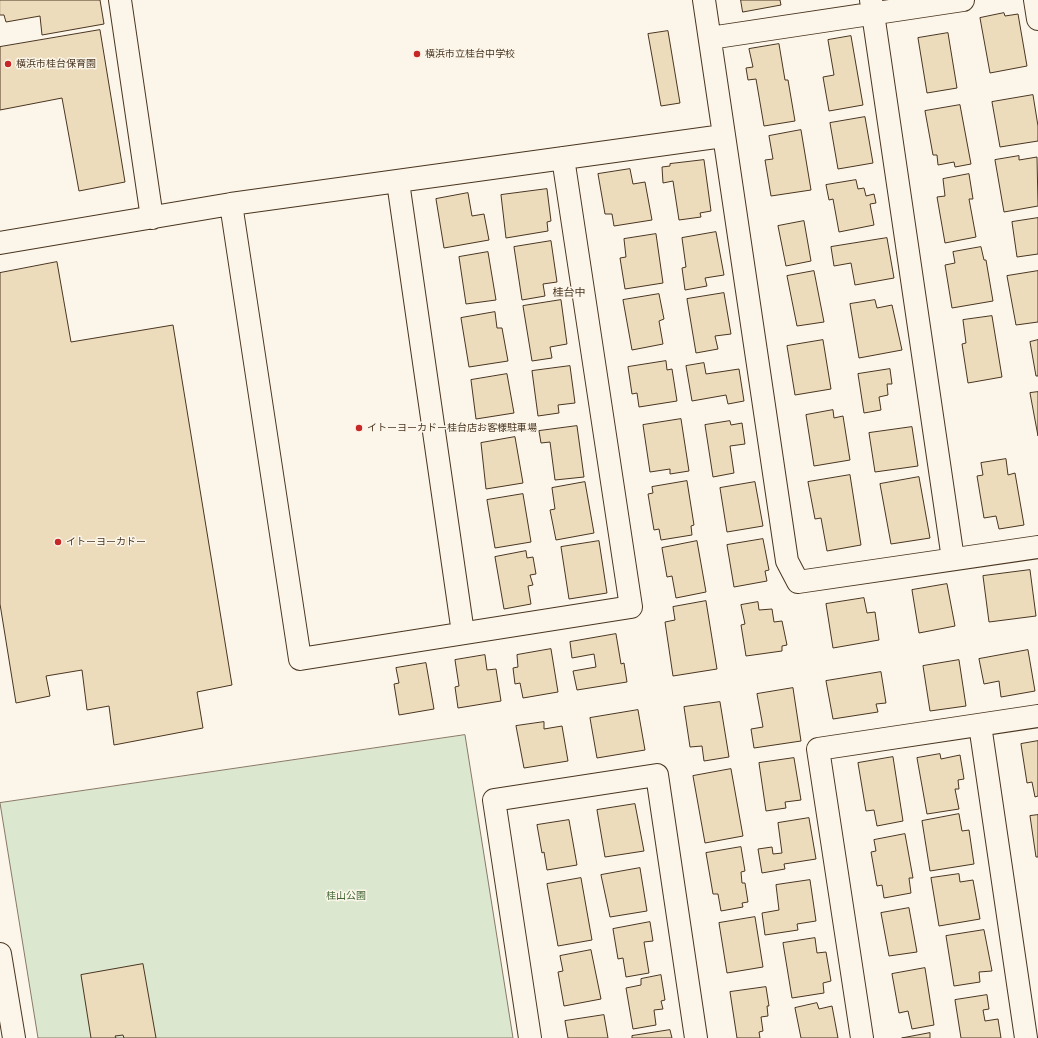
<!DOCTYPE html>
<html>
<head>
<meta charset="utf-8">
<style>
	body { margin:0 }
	canvas { display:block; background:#fbf6e9 }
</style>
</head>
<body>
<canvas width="1038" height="1038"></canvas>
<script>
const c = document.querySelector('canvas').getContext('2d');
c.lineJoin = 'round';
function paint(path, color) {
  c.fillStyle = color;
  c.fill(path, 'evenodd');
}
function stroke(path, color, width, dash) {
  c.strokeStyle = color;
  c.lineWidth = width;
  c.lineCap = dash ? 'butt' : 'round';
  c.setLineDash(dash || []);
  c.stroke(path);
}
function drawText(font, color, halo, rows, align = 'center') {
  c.font = font + ' Quicksand,"Noto Sans JP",sans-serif';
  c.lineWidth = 3;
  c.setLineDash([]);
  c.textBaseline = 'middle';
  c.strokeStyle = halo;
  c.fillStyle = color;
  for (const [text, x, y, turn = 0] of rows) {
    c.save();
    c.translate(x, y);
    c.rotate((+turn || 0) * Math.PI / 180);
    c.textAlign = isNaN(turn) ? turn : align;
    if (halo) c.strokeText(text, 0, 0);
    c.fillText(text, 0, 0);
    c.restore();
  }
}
const green = new Path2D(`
	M465 735 513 1038H38L0 803Z`);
paint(green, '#dce7d0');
stroke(green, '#887966', 1);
const building = new Path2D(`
	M0 0H100L104 24 42 35 40 16 6 22 4 15H0Z
	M741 0H780L781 5 743 12Z
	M1004 13 1005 16 1018 14 1027 66 990 73 980 18Z
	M100 30 125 182 79 191 62 98 0 110V47Z
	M668 31 680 103 661 106 648 34Z
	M948 33 957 88 927 93 918 38Z
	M851 36 863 105 829 111 823 77 834 75 828 40Z
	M779 44 785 80H788L795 121 764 126 756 79 748 80 746 68 753 67 749 49Z
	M1033 95 1038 126V141L1000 147 992 102Z
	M960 105 971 164 955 167 954 162 938 165 937 155H933L925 111Z
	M865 117 873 163 838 169 830 123Z
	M801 130 811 190 771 196 765 160 773 159 769 136Z
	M1019 156V160L1037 157 1038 206 1004 212 995 160Z
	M704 160 711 211 700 213 701 217 679 220 673 181 663 183 662 167 670 166V164Z
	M630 169 633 184 645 182 652 220 614 226 612 214H605L598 174Z
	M969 174 973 199H969L976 237 945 243 937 197 945 196 943 179Z
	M856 180 858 189 864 188 866 196 874 194 876 203 870 204 874 225 839 232 833 199 829 200 826 185Z
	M547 189 551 221 547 222 548 231 506 238 501 195Z
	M468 193 472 216 484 214 489 240 444 248 436 199Z
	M1038 218V254L1017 257 1012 222Z
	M804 221 811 261 786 266 778 226Z
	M716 232 724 275 705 278 707 286 685 290 682 268 686 267 682 238Z
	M656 234 663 283 625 289 620 258 626 257 624 239Z
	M887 238 894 278 855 285 851 263 834 266 831 247Z
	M551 241 557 282 543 284 545 296 522 300 514 247Z
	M981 247 984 260H986L993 301 952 308 945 265 955 263 953 252Z
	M488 252 496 300 466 304 459 257Z
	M57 262 71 342 173 325 232 685 197 692 203 728 114 745 109 706 87 710 82 670 46 676 50 696 16 703 0 604V273Z
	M814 271 824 322 797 326 787 276Z
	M1038 271V322L1016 325 1007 276Z
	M724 293 731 334 715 336 718 349 696 353 687 299Z
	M659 294 664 319 659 321 663 344 632 350 623 300Z
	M561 300 567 344 550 347 552 358 532 361 523 306Z
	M875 300 877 308 892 305 902 350 859 358 850 304Z
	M495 312 497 328H502L508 361 469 367 461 318Z
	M992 316 1002 377 968 383 962 344 966 343 963 320Z
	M823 340 831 389 795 395 787 346Z
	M1038 340V376H1036L1030 342Z
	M666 361 667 370 672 369 677 401 639 407 637 393 632 394 628 367Z
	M704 363 706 374 739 369 744 401 728 404 726 395 692 401 686 366Z
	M570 366 575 403 558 405 559 413 538 416 532 371Z
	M890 369 892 384H887L888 395 879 397 881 410 864 413 858 374Z
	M507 374 514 413 476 419 471 380Z
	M1038 392V436L1030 393Z
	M833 410 834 418 843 416 850 460 814 466 806 415Z
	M681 419 689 471 670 474V469L650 472 643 425Z
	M730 421 731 425 742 423 745 444 730 446 734 473 713 477 705 425Z
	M577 426 584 477 555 480 550 442 541 443 539 431Z
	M912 427 918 466 875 472 869 433Z
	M515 437 523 483 486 489 481 443Z
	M1006 459 1008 475 1015 473 1024 525 999 529 996 516 984 518 977 476 983 475 981 463Z
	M850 475 861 545 827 551 821 518 815 519 808 482Z
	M919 477 930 538 891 544 880 484Z
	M687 481 694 525 691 526 692 535 661 540 659 529 654 530 648 494 653 493 652 487Z
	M585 482 594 533 556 540 550 510 555 509 552 488Z
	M755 482 763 526 727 532 720 488Z
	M523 494 531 542 495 548 487 500Z
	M763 539 769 570 765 571 767 581 734 587 727 545Z
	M599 541 607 593 569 599 561 547Z
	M697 541 706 592 676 598 672 576 667 577 662 548Z
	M526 551 527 558 533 557 536 574 530 575 533 585 528 586 531 604 504 609 495 557Z
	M1030 570 1036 616 989 622 983 576Z
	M947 584 955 626 919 633 912 590Z
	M864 598 867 613 875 612 879 640 833 648 826 604Z
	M706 601 717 669 673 676 665 622 675 620 673 607Z
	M758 602 759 610 772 609 774 622 782 621 787 645 782 646V651L746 656 741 625 745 624 741 605Z
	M616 634 621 664 624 663 627 682 577 690 573 671 596 667 594 654 572 658 570 642Z
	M551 649 558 692 523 698 520 683 515 684 513 668 518 667 517 655Z
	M1028 650 1035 691 1001 697 999 681 984 684 979 659Z
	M485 655 487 670 496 669 501 701 458 708 455 687 459 686 455 660Z
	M959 660 966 706 930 711 923 666Z
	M426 663 434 709 399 715 394 684 399 683 396 668Z
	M881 672 886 703 876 704 878 712 833 719 826 681Z
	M793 688 801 741 754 748 751 729 763 727 757 694Z
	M720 702 729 757 704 761 702 746 690 747 684 707Z
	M638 710 645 750 597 758 590 718Z
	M544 722V729L562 726 568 761 524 768 516 726Z
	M1038 741V796L1035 797 1032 782 1027 783 1021 744Z
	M940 754 941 759 960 755 964 779 958 780 959 789H955L959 809 927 814 917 758Z
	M893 757 903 821 877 826 874 810 866 811 858 763Z
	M794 758 801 800 785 802 786 808 766 811 759 763Z
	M731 769 743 836 705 843 693 776Z
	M635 804 644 851 605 857 597 810Z
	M959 814 962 831 969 830 974 864 930 871 922 821Z
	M1038 815V857H1036L1030 816Z
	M809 818 816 859 784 864 785 869 762 873 758 849 772 847 773 854 782 853 778 823Z
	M569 820 577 865 547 870 544 852 542 853 537 825Z
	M905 834 913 878H909L911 893 884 898 882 885 877 886 871 852 876 851 874 840Z
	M741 847 745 871 741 872 742 883H745L748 902 742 903 743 907 721 911 718 894H713L706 853Z
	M640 868 647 911 610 917 601 875Z
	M959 874 960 882 973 880 980 919 939 926 931 878Z
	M581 878 592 940 558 946 547 884Z
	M810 880 816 921 797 924 798 930 765 935 762 913 779 910 776 885Z
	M909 908 917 952 889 956 881 913Z
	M755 917 763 967 727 973 719 923Z
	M650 922 653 941 644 942 649 973 626 977 623 958 618 959 613 929Z
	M984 930 992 971 979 972 980 982 954 986 946 936Z
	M815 938 817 953 826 952 831 981 823 983 824 993 792 998 783 943Z
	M591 950 601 999 564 1006 558 972 563 971 560 956Z
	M143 964 156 1038H124L123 1035 115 1036 116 1038H91L81 975Z
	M925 968 934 1025 912 1029 908 1011 899 1013 892 974Z
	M661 975 665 1000 661 1001 663 1009 654 1010 656 1025 633 1029 626 988 641 985V979Z
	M766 987 769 1006H767L768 1016 761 1017 763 1031 759 1032 760 1038H737L730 992Z
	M987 995 989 1009 983 1010 985 1021 998 1019 1001 1038H961L955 1000Z
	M817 1003 819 1009 832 1006 838 1038H801L795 1008Z
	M604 1015 608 1038H568L565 1021Z
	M670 1030 672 1038H632V1036Z
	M930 1033V1038H902Z`);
paint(building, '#ecdcbc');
stroke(building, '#4a3520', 1);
const minor = new Path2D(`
	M120 0 152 218
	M704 0 787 561 798 582 1038 547
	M871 0 953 559
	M1035 0 1038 19
	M710 38 963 0
	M398 182 463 633
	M231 204 300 659 631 607 563 158
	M0 243 231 204 723 136
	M980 725 1026 1038
	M530 1038 494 800 657 775 696 1038
	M862 1038 818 749 1038 716`);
const tertiary = new Path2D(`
	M0 954 14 1038`);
stroke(minor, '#4a3520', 24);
stroke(tertiary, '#4a3520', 24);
stroke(minor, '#fbf6e9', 22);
stroke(tertiary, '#fbf6e9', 22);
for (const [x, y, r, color] of [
	[417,54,4,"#c62828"],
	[8,64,4,"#c62828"],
	[359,428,4,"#c62828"],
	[58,542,4,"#c62828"]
]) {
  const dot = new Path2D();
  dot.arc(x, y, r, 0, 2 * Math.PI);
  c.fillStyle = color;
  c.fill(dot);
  stroke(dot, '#fbf6e9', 1.5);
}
drawText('10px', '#4a3520', '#fbf6e9', [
	["横浜市立桂台中学校",425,54],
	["横浜市桂台保育園",16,64],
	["イトーヨーカドー桂台店お客様駐車場",367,428],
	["イトーヨーカドー",66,542]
], 'left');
drawText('10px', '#436837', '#fbf6e9', [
	["桂山公園",346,896]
]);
drawText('11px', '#4a3520', '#fbf6e9', [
	["桂台中",569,293]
]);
</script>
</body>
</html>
